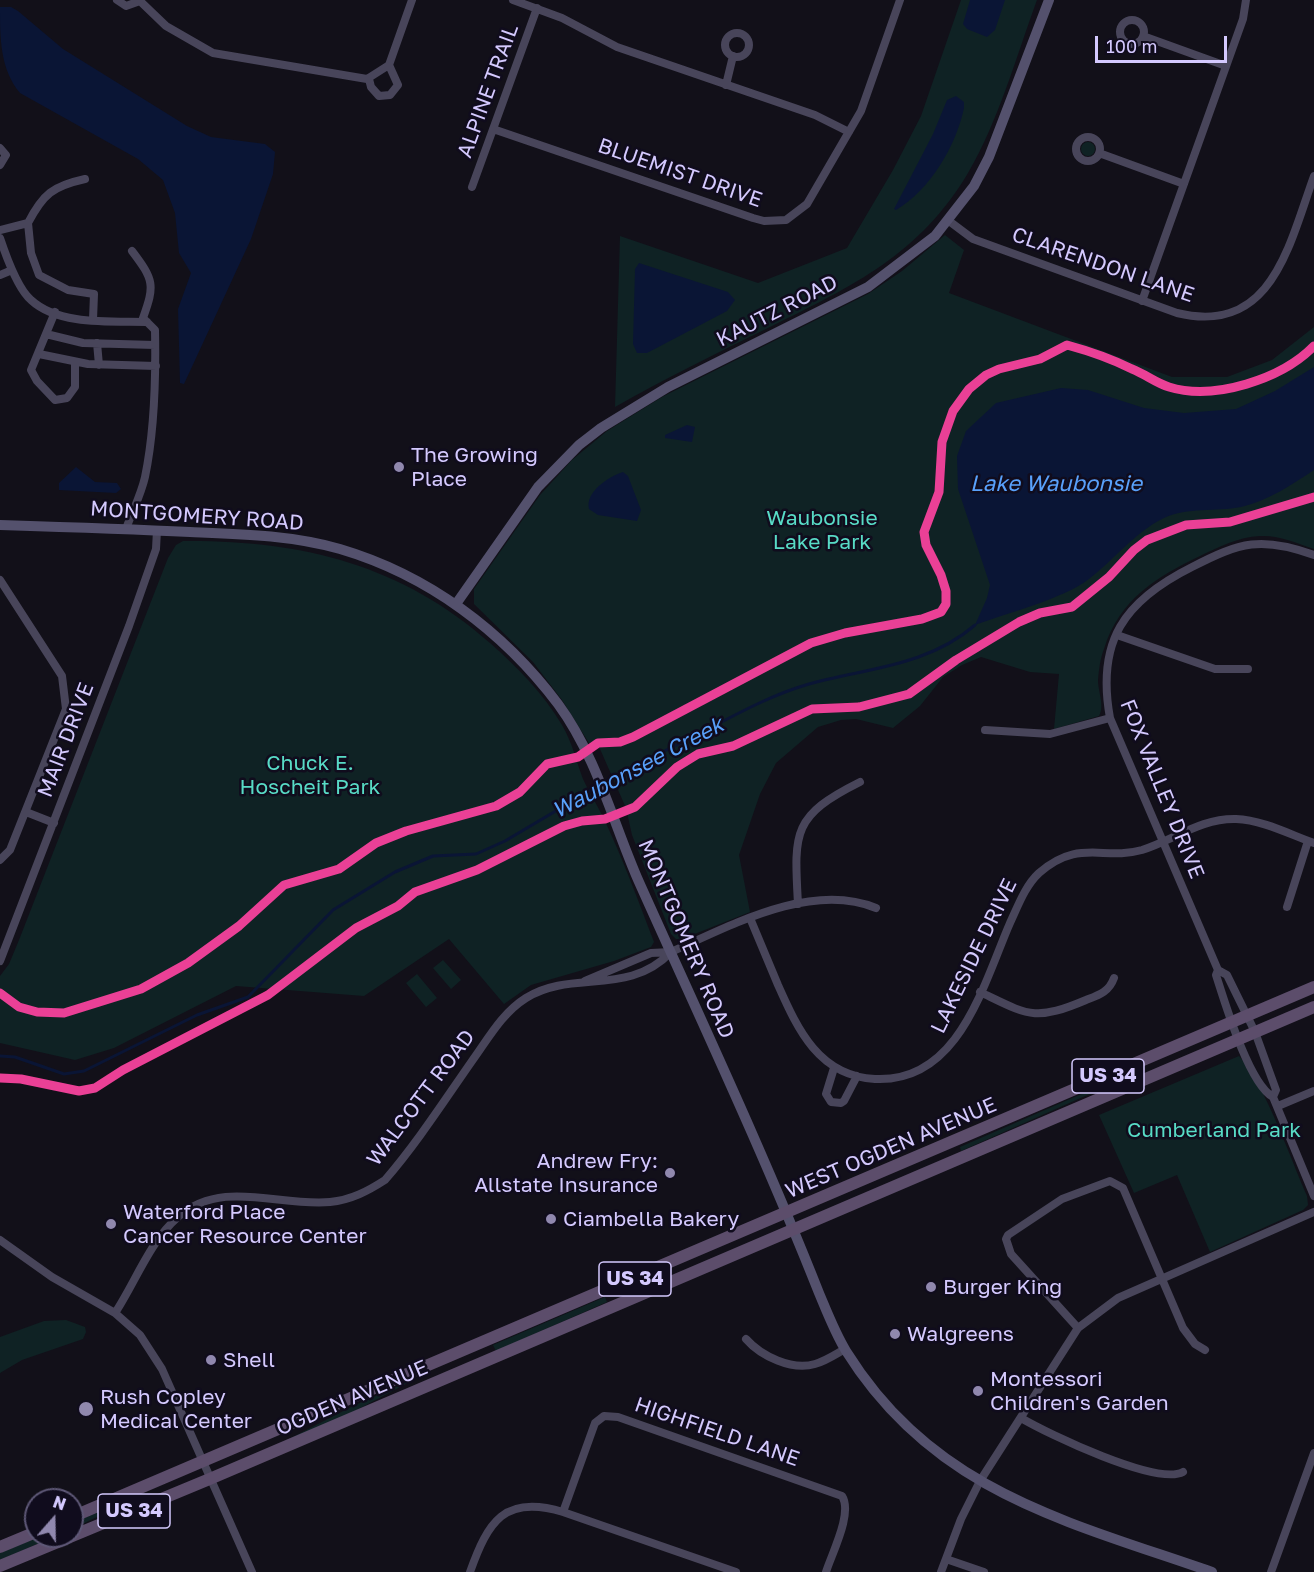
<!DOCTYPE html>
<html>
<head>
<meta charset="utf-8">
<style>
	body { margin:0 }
	#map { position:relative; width:1314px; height:1572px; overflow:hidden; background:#121019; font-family:"Golos Text",sans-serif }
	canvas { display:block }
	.north { position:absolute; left:24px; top:1488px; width:60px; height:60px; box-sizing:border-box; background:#100c1d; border:2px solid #5e5877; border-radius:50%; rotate:20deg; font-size:16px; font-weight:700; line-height:24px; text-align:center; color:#d4c9fe }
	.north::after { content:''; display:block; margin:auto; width:21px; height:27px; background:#9088ae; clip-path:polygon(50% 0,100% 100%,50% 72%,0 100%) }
	.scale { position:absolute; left:1095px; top:36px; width:132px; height:27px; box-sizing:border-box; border:3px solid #d4c9fe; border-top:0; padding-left:8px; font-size:18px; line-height:21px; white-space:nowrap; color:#d4c9fe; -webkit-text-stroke:4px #100c1d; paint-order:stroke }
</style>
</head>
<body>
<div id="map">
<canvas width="1314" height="1572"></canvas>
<div class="north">N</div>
<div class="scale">100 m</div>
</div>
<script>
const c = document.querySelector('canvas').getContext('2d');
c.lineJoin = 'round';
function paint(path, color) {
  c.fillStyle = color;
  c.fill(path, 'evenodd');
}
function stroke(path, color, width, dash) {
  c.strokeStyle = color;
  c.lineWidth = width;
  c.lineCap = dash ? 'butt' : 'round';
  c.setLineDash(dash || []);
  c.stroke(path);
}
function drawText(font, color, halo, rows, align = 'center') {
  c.font = font + ' "Golos Text",sans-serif';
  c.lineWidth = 5;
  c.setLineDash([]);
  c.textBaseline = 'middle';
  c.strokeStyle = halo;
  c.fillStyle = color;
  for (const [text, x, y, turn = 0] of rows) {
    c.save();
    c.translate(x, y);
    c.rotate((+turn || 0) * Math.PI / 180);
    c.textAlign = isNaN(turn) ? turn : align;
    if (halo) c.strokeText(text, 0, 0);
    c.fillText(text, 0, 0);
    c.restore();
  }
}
paint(new Path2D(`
	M961 0H1037C1016 57 999 120 968 173 920 254 853 286 772 326 719 352 666 378 615 407L620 236 758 283 847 248 893 170 921 116Z
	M1081 149a7 7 0 1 1 14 0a7 7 0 1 1-14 0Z
	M945 235 964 250 949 293 1172 377H1227L1272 360 1314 327V549C1297 543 1279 535 1260 536 1238 537 1219 547 1200 556 1156 577 1119 600 1104 649 1100 659 1099 670 1098 680 1098 692 1105 706 1099 716L1054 729 1059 674 1030 672 981 657 962 665 943 677 920 706 893 728 856 719 841 720 818 727 776 763 760 794 739 855 750 912 682 939H676L671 934 632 835 626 808 600 749 589 743 562 700 533 662 474 604V589L540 495 572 460 607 431 662 397 868 294 902 271Z
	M183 541C300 540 401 564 490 643 517 667 543 693 562 725 572 742 576 760 583 779 589 792 596 803 602 815 622 856 638 900 654 942L651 947 614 961 531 985 504 1004 449 939 364 996 236 986 114 1048 75 1060 0 1043V976L9 964 19 940 168 558 176 545Z
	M443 960 461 980 451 989 433 968Z
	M417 974 437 998 426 1007 406 983Z
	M1239 1056C1264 1082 1291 1160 1307 1196L1308 1205 1303 1210 1210 1252 1177 1175 1134 1193 1099 1115Z
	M1109 1082 1110 1085 961 1151 960 1147Z
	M605 1297 607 1302 496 1351 493 1345Z
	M66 1320 85 1327 86 1332 83 1339 22 1360 0 1373V1337L44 1321Z
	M421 1376 349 1414 283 1442 353 1406Z
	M130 1499V1501L72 1529V1523Z
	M41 1536H56L0 1560V1553Z`), '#0f2224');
paint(new Path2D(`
	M970 0H1005L995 30 987 37 967 29 963 24Z
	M0 7H11L18 11 63 49 187 126 211 137 265 144 275 152 273 174 251 239 184 384 180 383 178 309 191 273 179 253 175 213 163 180 138 159 20 93C0 69 0 38 0 7Z
	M956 96 964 102V108C956 146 930 190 896 210L894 209 933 134 947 100Z
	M639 263 728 292 735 300 727 311 647 353H637L633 344 635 269Z
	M1314 367V470C1291 485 1268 501 1241 507 1215 512 1188 507 1164 518 1135 532 1114 560 1089 579 1063 599 1007 613 975 625L987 598 990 585 958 489 957 456 966 431 996 403 1061 388 1088 390 1144 408 1184 413 1236 409 1275 391Z
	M687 425 695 427 692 442 665 438V435Z
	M76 467 95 482 117 483 121 489 116 493 59 490V483Z
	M623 472 628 476 641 510 637 521 598 515 589 509C585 492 608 477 623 472Z`), '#0a1535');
stroke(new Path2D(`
	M604 783C631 766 661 753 689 739 728 719 767 696 809 684 867 668 928 666 975 625
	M0 1056 15 1057 64 1074 84 1071 197 1015 248 997 333 910 395 872 433 856 476 854 505 841 598 786`), '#0a1535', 3);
stroke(new Path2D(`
	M117 0 126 6 140 1
	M139 0 166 26 213 53 367 79 389 65 412 0
	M513 0 562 18 617 47 815 115 849 132
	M1120 32a12 12 0 1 1 24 0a12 12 0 1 1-24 0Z
	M725 45a12 12 0 1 1 24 0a12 12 0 1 1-24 0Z
	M1143 36 1226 66
	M369 79 371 87 379 96 390 95 398 85 389 65
	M726 85 733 56
	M493 129 753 218 764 221 786 220 807 204 861 111 900 0
	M1076 149a12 12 0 1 1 24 0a12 12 0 1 1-24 0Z
	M0 148 6 155 0 165
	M1099 153 1184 184
	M472 187 537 8
	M949 221 973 239 1177 313C1272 336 1289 245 1314 176
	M28 223 31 253 39 275 68 290 94 294 93 320
	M0 230 28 223C43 194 53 186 85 179
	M0 238C6 256 17 288 31 300 59 326 112 321 147 322
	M0 275 12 270
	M1142 301 1243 19 1246 0
	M55 312 31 370 37 381 55 400 67 398 75 387V362
	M46 334 83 343 155 345
	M97 343 99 365
	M39 354 88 364 156 366
	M126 529C132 512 141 495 145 477 155 429 156 379 155 330L143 318C155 285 154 280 132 251
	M0 580 62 676 66 709 10 850 0 860
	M1117 635 1215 669H1248
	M985 730 1050 734 1110 718
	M26 812 54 823
	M798 904C794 832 792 816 860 782
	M1287 907 1308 841
	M750 918C759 940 769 963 778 985 798 1030 819 1076 875 1079 959 1083 983 985 1010 923 1018 906 1025 886 1039 873 1079 838 1103 861 1142 850 1174 840 1201 818 1236 819 1262 820 1289 834 1314 843
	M0 961 129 626 156 549 157 530
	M1218 970 1227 975 1255 1032 1276 1090 1273 1097 1314 1196
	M585 981 651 953 671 952
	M980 992C1028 1015 1034 1022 1086 1000 1099 995 1109 992 1114 978
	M834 1068 826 1094 831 1102 841 1103 844 1101 857 1076
	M1273 1097C1249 1084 1225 1003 1216 975L1218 970 1110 718C1096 641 1124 601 1192 567 1240 542 1262 536 1314 555
	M1278 1106 1314 1091
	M0 1240 52 1277 115 1313 140 1335 162 1369 252 1572
	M115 1313C135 1283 150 1241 178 1217 222 1178 279 1207 330 1202 351 1200 368 1191 385 1180 417 1143 444 1101 472 1061 488 1039 502 1013 526 998 573 969 628 997 671 952 730 926 811 881 876 908
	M1078 1328 1011 1254 1006 1239 1008 1235 1062 1199 1110 1181 1123 1188 1183 1328 1195 1344 1205 1350
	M746 1339C761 1356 792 1371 815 1364 826 1361 836 1354 845 1349
	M1021 1418C1048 1434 1157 1486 1183 1472
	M563 1512 595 1423 604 1416 618 1417 842 1496C853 1513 832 1553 826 1572
	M946 1559 984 1572
	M470 1572C488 1522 504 1494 563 1512L736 1572
	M941 1572 961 1519 980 1481 1078 1328 1118 1298 1314 1212
	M1271 1572 1314 1453`), '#48455a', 8);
stroke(new Path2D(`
	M0 525C63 527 126 529 190 532 240 534 291 535 340 549 428 575 503 631 558 704 597 757 613 823 639 882 700 1018 764 1154 819 1293 827 1312 835 1333 846 1351 934 1492 1066 1521 1212 1572
	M456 604 538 487 579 445 601 428 668 387 868 287 935 236 974 186 989 157 1049 0`), '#54516d', 10);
stroke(new Path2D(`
	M72 1517 1314 987
	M0 1547 36 1532
	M0 1566 212 1478 1314 1007`), '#5c4d6b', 12);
stroke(new Path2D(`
	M0 993 19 1007 37 1012 64 1013 141 989 188 963 239 926 284 885 339 869 376 843 406 831 496 806 520 792 547 764 578 757 598 743 620 742 633 737 811 643 845 633 922 619 941 612 946 604V591L941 575 926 545 924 532 939 492 942 442 953 411 969 389 986 375 999 369 1040 359 1067 345C1089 351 1112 359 1132 369 1145 374 1156 383 1169 387 1214 401 1282 379 1314 346
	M0 1078 21 1079 79 1091 95 1088 123 1070 268 995 356 928 398 906 415 892 477 870 564 826 582 821 605 819 635 807 677 767 698 754 733 746 812 709 859 707 909 694 956 660 1019 622 1040 613 1072 607 1109 577 1134 550 1147 540 1186 525 1230 522 1314 497`), '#ea4096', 9);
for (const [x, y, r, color] of [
	[399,467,6,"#9088ae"],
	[670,1173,6,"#9088ae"],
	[551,1219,6,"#9088ae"],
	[111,1224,6,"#9088ae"],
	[931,1287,6,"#9088ae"],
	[895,1334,6,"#9088ae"],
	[211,1360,6,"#9088ae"],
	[978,1391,6,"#9088ae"],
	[86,1409,8,"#9088ae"]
]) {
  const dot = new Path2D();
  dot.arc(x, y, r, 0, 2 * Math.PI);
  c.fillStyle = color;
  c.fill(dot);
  stroke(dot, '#100c1d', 2);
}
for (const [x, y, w] of [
	[1108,1076,72],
	[635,1279,72],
	[134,1511,72]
]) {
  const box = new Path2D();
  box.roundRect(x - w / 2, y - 17, w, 34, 4.5);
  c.fillStyle = '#100c1d';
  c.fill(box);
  stroke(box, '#d4c9fe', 1.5);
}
drawText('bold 20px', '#d4c9fe', null, [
	["US 34",1108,1076],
	["US 34",635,1279],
	["US 34",134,1511]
]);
drawText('21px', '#d4c9fe', '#100c1d', [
	["ALPINE TRAIL",488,91,-70],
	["BLUEMIST DRIVE",680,173,19],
	["CLARENDON LANE",1103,265,19],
	["KAUTZ ROAD",777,311,-27],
	["MONTGOMERY ROAD",197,516,4],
	["MAIR DRIVE",66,740,-69],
	["FOX VALLEY DRIVE",1162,789,68],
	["MONTGOMERY ROAD",686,939,67],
	["LAKESIDE DRIVE",974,956,-64],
	["WALCOTT ROAD",421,1098,-53],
	["WEST OGDEN AVENUE",891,1148,-23],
	["OGDEN AVENUE",352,1398,-23],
	["HIGHFIELD LANE",717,1432,19]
]);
drawText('21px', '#d4c9fe', '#100c1d', [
	["The Growing",411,455],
	["Place",411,479],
	["Andrew Fry:",658,1161,"right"],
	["Allstate Insurance",658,1185,"right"],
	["Waterford Place",123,1212],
	["Cancer Resource Center",123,1236],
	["Ciambella Bakery",563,1219],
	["Burger King",943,1287],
	["Walgreens",907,1334],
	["Shell",223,1360],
	["Montessori",990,1379],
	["Children's Garden",990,1403],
	["Rush Copley",100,1397],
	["Medical Center",100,1421]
], 'left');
drawText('21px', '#58dbc6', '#100c1d', [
	["Waubonsie",822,518],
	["Lake Park",822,542],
	["Chuck E.",310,763],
	["Hoscheit Park",310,787],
	["Cumberland Park",1214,1130]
]);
drawText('italic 22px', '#59a1fb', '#100c1d', [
	["Lake Waubonsie",1056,484],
	["Waubonsee Creek",638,768,-28]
]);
</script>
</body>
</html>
